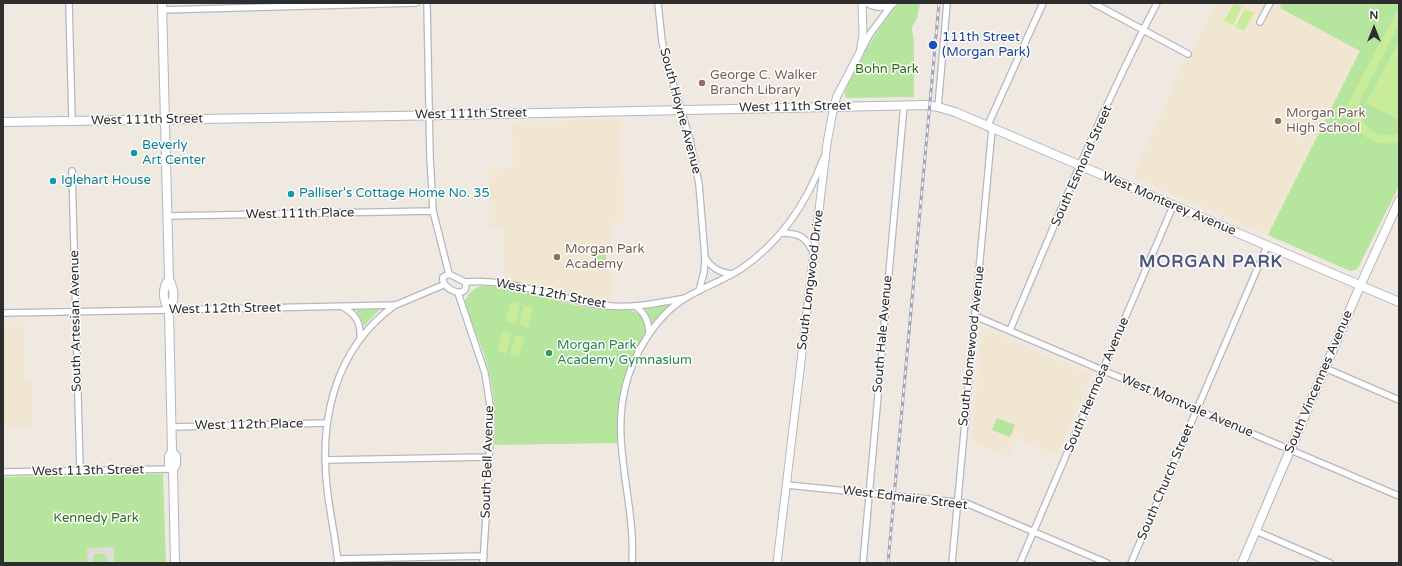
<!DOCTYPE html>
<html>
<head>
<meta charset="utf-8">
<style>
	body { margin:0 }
	#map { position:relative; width:1402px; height:566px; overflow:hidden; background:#efe9e1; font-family:"Varela Round",sans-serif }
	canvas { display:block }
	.frame { position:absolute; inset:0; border:4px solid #2e2e2e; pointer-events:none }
	.north { position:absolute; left:1354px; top:8px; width:40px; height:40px; -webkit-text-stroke:3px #fff; paint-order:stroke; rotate:0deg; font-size:11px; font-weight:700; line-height:16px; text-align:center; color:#2e2e2e }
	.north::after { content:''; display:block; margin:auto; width:14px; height:18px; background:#2e2e2e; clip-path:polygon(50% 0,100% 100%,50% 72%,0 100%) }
</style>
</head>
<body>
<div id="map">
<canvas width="1402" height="566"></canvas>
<div class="frame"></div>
<div class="north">N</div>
</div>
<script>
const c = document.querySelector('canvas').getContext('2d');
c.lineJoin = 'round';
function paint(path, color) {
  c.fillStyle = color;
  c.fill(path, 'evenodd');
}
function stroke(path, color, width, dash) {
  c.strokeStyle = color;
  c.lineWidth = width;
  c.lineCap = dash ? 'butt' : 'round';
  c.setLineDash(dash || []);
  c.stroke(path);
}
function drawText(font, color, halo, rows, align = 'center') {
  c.font = font + ' "Varela Round",sans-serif';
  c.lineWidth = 3;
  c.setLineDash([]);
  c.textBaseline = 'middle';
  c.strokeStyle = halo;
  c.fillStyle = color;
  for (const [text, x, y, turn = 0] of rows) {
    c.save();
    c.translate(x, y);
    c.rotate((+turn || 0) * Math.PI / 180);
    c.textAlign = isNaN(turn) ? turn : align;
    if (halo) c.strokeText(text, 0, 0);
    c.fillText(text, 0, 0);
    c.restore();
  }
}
paint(new Path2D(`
	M1216 3H1399V186L1358 268 1355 270 1350 271 1133 177 1182 66 1186 63Z
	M620 119 624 223H610L613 310H629L637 313 643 320 646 330 627 369 622 385 617 413 618 443 494 445 495 409 492 390 485 355 465 303 469 294 475 288 483 286 504 288 503 228H489V169L513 168 512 122Z
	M24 321 25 379H32L33 426H3V322Z
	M982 327 1092 375 1057 455 1017 438 1008 458 972 441Z`), '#f0e6d1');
paint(new Path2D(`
	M899 3H920L917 18 913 25 912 28 914 46V97L846 98C842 90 850 82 853 75 866 49 880 25 899 3Z
	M1282 3H1399V186L1358 268 1355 270 1350 271 1268 235 1360 51 1280 8Z
	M598 249 606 251V267L605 269H597L596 266V252Z
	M483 286C522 286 560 305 599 309 610 310 625 307 635 312 641 315 646 323 645 330 645 337 631 359 628 368 618 392 617 417 618 443L494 445C496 413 494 384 484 354 479 338 467 317 465 302 468 293 474 287 483 286Z
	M671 303 672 305 652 324 650 317 644 308Z
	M380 309 364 326 356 310Z
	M997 418 1015 425 1010 437 992 430Z
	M163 474 166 563H3V477Z`), '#b6e59e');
paint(new Path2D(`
	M1234 3 1242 7 1233 25 1224 21Z
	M1399 7V24L1359 103C1358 126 1378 142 1399 132V141C1378 149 1358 137 1351 116L1350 118 1342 115Z
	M1245 9 1254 13 1244 31 1235 27Z
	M1399 41V120L1366 103Z
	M511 302 520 304 515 324 506 321Z
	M524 305 533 308 528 328 519 325Z
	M503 331 512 334 506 353 497 351Z
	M516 335 525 337 519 357 510 354Z`), '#c9ec9a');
paint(new Path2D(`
	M114 547V563H107L106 554H94V563H88L87 548Z`), '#dfdcd8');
const minor = new Path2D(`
	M69 3 72 121
	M427 3 430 157 433 211 449 274
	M658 3 662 41 664 53 690 140 699 184 705 258 704 272 699 291
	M1093 3 1188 54
	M162 10 416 3
	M1260 22 1270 3
	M862 49 870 34 893 3
	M938 107 947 3
	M987 127 1043 3
	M72 171 80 471
	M167 216 433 211
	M781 233C800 233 806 237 814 254
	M705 258C712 268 719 272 731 274
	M449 274 465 282C471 301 440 290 443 277Z
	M465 282C509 278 551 297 594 304 624 310 655 304 685 298
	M458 293 485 373 491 412 487 502 483 563
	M635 306C645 313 648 320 649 332
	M343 307C356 314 361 323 360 337
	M3 313 169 310 396 305 443 285
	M975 316 1399 496
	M1010 330C1056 221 1102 108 1157 3
	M1325 368 1399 400
	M172 427 327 423
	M325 460 489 457
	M3 472 173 469
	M787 485 966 503 1107 563
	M1256 531 1330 563
	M338 559 484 556
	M338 563C336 541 331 519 328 496 318 423 333 350 395 305
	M632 563C636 505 611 446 625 388 633 354 656 315 687 297 704 287 724 280 741 269 780 242 807 203 823 159
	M863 563 904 105
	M952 563 992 129
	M1020 563 1173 206
	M1131 563 1267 246`);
const tertiary = new Path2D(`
	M868 3C877 8 884 7 893 3
	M777 563 827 143 834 106 837 96 860 52 863 35 862 3`);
const secondary = new Path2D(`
	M162 3 169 279C175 291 175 299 169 310L172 452 176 456V464L173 469 175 563
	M3 122 396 116 927 105 938 107 955 112 1399 302
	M169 279C161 290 163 300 169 310
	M172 452 169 456V464L173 469
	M1242 563 1360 286 1399 201`);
stroke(minor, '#b4b7c1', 8);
stroke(tertiary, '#b4b7c1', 9);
stroke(secondary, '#b4b7c1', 10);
stroke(minor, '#fff', 5.5);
stroke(tertiary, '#fff', 7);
stroke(secondary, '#fff', 8);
const rail = new Path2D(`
	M888 563 939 3`);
stroke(rail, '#a3a6b8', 3);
stroke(rail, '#fff', 1.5, [4.5]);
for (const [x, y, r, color] of [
	[933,45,5,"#1a4fb4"],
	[702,83,4,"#8d6e63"],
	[1278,121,4,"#8d6e63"],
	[134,153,4,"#0f9aa8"],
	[53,181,4,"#0f9aa8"],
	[291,194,4,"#0f9aa8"],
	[557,257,4,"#8d6e63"],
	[549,353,4,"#2e9e5b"]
]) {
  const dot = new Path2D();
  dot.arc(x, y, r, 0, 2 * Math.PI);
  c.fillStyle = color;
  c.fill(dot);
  stroke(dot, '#fff', 1.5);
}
drawText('13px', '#164399', '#fff', [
	["111th Street",942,38],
	["(Morgan Park)",942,53]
], 'left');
drawText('13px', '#2c6e1b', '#fff', [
	["Bohn Park",887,70],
	["Kennedy Park",96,519]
]);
drawText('13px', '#785e54', '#fff', [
	["George C. Walker",710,76],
	["Branch Library",710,91],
	["Morgan Park",1286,114],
	["High School",1286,129],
	["Morgan Park",565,250],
	["Academy",565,265]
], 'left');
drawText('13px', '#2e2e2e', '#fff', [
	["West 111th Street",795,107,-1],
	["South Hoyne Avenue",680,111,75],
	["West 111th Street",471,114,-1],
	["West 111th Street",147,120,-1],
	["South Esmond Street",1082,166,-66],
	["West Monterey Avenue",1169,204,23],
	["West 111th Place",300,214,-1],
	["South Longwood Drive",811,280,-83],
	["West 112th Street",551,294,11],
	["West 112th Street",225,309,-1],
	["South Artesian Avenue",76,321,-91],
	["South Hale Avenue",883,334,-85],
	["South Homewood Avenue",972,346,-84],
	["South Vincennes Avenue",1319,382,-67],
	["South Hermosa Avenue",1097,385,-67],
	["West Montvale Avenue",1187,406,23],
	["West 112th Place",249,425,-1],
	["South Bell Avenue",488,462,-88],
	["West 113th Street",88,471,-1],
	["South Church Street",1166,482,-67],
	["West Edmaire Street",905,498,7]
]);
drawText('13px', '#0d838f', '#fff', [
	["Beverly",142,146],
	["Art Center",142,161],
	["Iglehart House",61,181],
	["Palliser's Cottage Home No. 35",299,194]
], 'left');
drawText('13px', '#27864d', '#fff', [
	["Morgan Park",557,346],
	["Academy Gymnasium",557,361]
], 'left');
c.letterSpacing = '1px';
drawText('bold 17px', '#4d5680', '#fff', [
	["MORGAN PARK",1211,263]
]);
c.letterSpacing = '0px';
</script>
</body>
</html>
